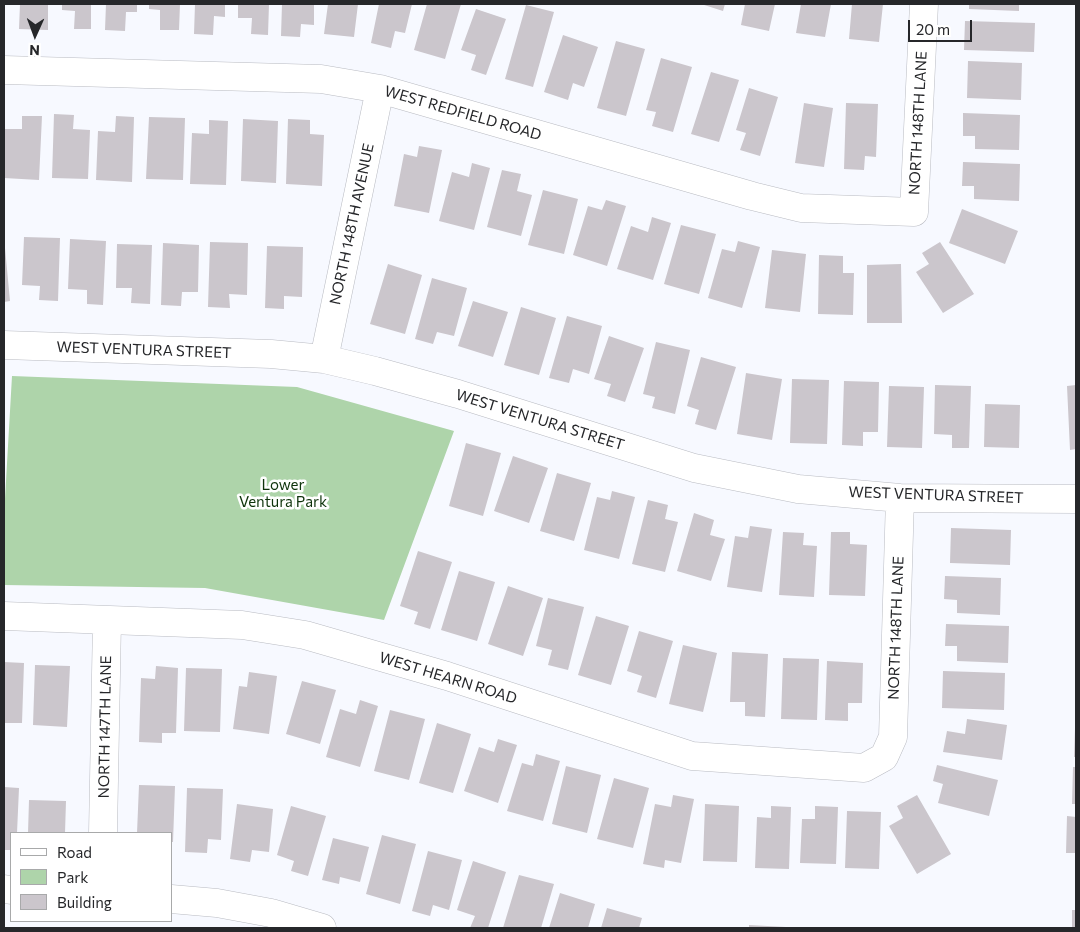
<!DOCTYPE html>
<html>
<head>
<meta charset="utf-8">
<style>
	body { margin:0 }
	#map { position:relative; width:1080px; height:932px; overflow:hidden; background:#f7f9ff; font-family:Commissioner,sans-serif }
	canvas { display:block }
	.frame { position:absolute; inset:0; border:5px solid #26272a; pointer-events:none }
	.legend { position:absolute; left:10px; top:832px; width:162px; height:90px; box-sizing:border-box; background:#fff; border:1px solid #a8a9aa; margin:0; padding:6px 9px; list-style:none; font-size:15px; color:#26272a }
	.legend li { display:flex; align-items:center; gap:10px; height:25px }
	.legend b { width:25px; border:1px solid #a8a9aa }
	.north { position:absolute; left:10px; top:10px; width:50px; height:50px; -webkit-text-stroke:4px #fff; paint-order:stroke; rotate:182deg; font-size:14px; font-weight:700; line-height:20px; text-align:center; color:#26272a }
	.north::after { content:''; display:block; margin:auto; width:18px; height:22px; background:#26272a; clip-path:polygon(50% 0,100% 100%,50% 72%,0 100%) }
	.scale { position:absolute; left:908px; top:20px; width:64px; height:22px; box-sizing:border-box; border:2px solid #26272a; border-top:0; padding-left:6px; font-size:15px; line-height:18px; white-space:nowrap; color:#26272a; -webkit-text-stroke:4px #fff; paint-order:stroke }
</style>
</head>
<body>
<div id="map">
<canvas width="1080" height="932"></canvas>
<div class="frame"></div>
<ul class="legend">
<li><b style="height:6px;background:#fff"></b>Road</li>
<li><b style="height:14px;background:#aed4aa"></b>Park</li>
<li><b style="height:14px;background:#cbc6cc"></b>Building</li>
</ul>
<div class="north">N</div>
<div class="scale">20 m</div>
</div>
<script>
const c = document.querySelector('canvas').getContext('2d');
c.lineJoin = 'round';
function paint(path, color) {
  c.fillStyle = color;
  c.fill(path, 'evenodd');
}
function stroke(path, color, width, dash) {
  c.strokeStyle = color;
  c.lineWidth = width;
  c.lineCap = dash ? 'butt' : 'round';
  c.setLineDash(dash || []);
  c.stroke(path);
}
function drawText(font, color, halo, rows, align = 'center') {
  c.font = font + ' Commissioner,sans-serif';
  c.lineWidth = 5;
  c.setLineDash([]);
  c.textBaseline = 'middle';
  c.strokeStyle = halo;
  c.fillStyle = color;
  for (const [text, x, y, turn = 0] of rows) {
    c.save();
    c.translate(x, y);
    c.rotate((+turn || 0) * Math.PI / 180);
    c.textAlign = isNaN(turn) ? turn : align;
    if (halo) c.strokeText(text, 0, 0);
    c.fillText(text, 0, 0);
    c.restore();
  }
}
paint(new Path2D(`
	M12 376 297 387 454 431 384 620 205 588 4 585V516Z`), '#aed4aa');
paint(new Path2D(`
	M20 4H48V30L19 29Z
	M62 4H91V29H74L75 11 62 10Z
	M106 4H137V12H126L125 31 105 30Z
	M149 4H180L179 30H160V10L149 9Z
	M195 4H225V17L214 16 213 35 194 34Z
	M238 4H269L268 35 251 34 252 18H238Z
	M282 4H314V25L301 24 300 37 281 36Z
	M328 4H358L354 37 324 34Z
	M379 4H412L405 33 395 31 391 48 371 43Z
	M427 4H461L445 59 414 50Z
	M701 4H725L723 11Z
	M745 4H775L769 31 741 25Z
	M801 4H831L825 37 796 33Z
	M852 4H883L879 42 849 39Z
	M969 4H1019V11L969 9Z
	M526 5 554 12 533 87 505 79Z
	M476 9 506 19 486 75 471 70 476 55 461 50Z
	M965 21 1035 23 1034 52 964 50Z
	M563 35 598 47 584 87 573 83 568 100 544 92Z
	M616 41 645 49 626 116 597 108Z
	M661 58 692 67 673 132 652 126 656 112 646 110Z
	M968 61 1022 63 1021 100 967 98Z
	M711 72 739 80 719 142 691 134Z
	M749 88 778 97 760 156 740 150 746 133 736 130Z
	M804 103 833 108 824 167 795 163Z
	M846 103 878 104 876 157 865 156 864 170 844 169Z
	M963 113 1020 115 1019 150 975 149V136H963Z
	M54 114 74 115 73 129 90 130 88 179 52 178Z
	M22 116H42L39 180 4 178V129H22Z
	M116 116 134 117 132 182 96 180 98 131 115 132Z
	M149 117 185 118 183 180 146 179Z
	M243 119 278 121 276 183 241 181Z
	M288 119 310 120V134L324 135 322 186 286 184Z
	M209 120 228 121 226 185 190 184 192 133 209 134Z
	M419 146 442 150 429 213 394 206 404 154 417 157Z
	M963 162 1020 164 1019 201 974 199V186H962Z
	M472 163 490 168 474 230 439 221 452 172 469 177Z
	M502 170 521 174 517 191 532 195 521 236 487 227Z
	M543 190 578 199 564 254 528 245Z
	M606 200 626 206 607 266 573 255 588 206 602 210Z
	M962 209 1018 231 1005 264 949 243Z
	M652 217 671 223 653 280 617 269 631 226 648 232Z
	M681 225 716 234 699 294 664 284Z
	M24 237 60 238 58 301 39 300 40 286 22 285Z
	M70 239 106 241 103 305 87 304V290L68 289Z
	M738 241 760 247 742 308 708 298 722 249 735 252Z
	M210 242 248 243 247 295 229 294 230 308 208 307Z
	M940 242 974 294 943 313 916 272 929 264 922 253Z
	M163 243 199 245 198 292H182L181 306 161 305Z
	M117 244 152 245 150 304 131 303 132 288H116Z
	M267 246 303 247 302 297 284 296V309L265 308Z
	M4 248H5L10 301 4 302Z
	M772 250 806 254 800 312 765 308Z
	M819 255 843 256V273H854L853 315 818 314Z
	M388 264 422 275 405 334 370 324Z
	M901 264 902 323H867V265Z
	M432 278 467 288 454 336 437 332 433 344 415 339Z
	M473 301 508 312 493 357 458 346Z
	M521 307 556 318 539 375 504 365Z
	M567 316 602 326 589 374 573 369 569 383 549 378Z
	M609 336 644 348 625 402 607 396 611 384 594 379Z
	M656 342 690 350 675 414 652 408 655 397 643 394Z
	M701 357 736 367 716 430 695 424 699 410 687 406Z
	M746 373 782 379 772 440 737 434Z
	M792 379 829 380 827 444 790 443Z
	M844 381 879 382 878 432H863V446L842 445Z
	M935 385 971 386 969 448H952V435L934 434Z
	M1076 385V449L1070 450 1067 386Z
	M889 386 924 387 922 448 887 447Z
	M985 404 1020 405 1019 448 984 447Z
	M466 443 501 453 483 516 449 506Z
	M513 456 548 468 529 523 494 511Z
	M557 473 591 483 574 541 540 531Z
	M612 491 635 497 619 559 584 550 597 497 610 500Z
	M648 500 668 505 665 519 678 522 665 572 632 564Z
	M694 513 714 520 710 535 725 539 711 581 677 571Z
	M750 526 772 529 762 592 727 587 735 536 748 538Z
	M951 528 1011 530 1010 565 950 563Z
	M783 532 804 533 803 545 817 546 814 597 779 595Z
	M831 532H850V544L867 545 865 596 829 595Z
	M418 551 452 562 430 629 414 624 418 612 400 606Z
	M459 571 495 582 477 641 441 630Z
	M945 576 1001 578 1000 615 957 613V600L944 599Z
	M508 586 543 598 523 656 488 644Z
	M548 598 584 607 568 670 548 665 552 650 536 646Z
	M596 616 629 626 611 685 578 675Z
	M946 624 1009 626 1008 663 957 661V646H945Z
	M639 631 673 641 656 698 637 692 642 676 627 671Z
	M683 645 717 653 703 712 669 704Z
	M732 652 768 654 765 717 745 716V702H730Z
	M783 658 819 659 817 720 781 719Z
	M827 661 863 663 862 703H848V721L825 720Z
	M4 662 24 663 22 723H4Z
	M35 665 70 666 67 727 33 725Z
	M156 666 178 668 176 733H162V743L139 742 141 678 155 679Z
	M186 668 222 669 220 732 184 731Z
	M943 671 1005 673 1004 710 942 708Z
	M249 672 277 676 269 734 233 729 239 686 247 687Z
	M302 681 336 690 320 744 286 734Z
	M360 700 378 706 360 767 326 757 340 709 356 714Z
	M390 710 425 719 409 780 374 771Z
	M967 719 1007 725 1002 760 943 752 947 731 965 734Z
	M437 723 471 734 453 793 419 783Z
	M1075 728 1076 729V757H1074Z
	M498 739 517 745 498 803 464 791 479 747 494 752Z
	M536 754 560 761 543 821 507 811 522 763 533 766Z
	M937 765 998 780 989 816 938 803 943 784 933 781Z
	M566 766 601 775 587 833 552 824Z
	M1073 767H1076V804H1072Z
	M614 778 649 788 633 848 597 839Z
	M139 785 175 786 173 842H171V833H137Z
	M4 787 19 788 17 833H11V850H4Z
	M187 788 223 789 221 840 208 839 207 853 185 852Z
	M673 795 694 799 681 863 665 860 664 868 643 864 655 804 671 807Z
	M917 795 951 854 917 874 889 826 903 818 897 806Z
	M29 800 66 801 65 833H28Z
	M237 804 273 809 269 852 252 850 250 862 230 859Z
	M705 804 739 806 737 862 703 861Z
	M291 806 326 816 308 876 291 871 294 861 277 855Z
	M771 806 791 807 789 869 755 868 757 817 771 818Z
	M815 806 838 807 836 864 800 863 802 819H815Z
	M847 811 881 812 879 869 845 868Z
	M1067 816 1076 817V853H1066Z
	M382 835 416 844 400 904 366 894Z
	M333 838 369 847 360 882 340 877 339 884 322 880Z
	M428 851 462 860 449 910 433 905 430 916 412 911Z
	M473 861 506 872 488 928H470L475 916 457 910Z
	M519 875 554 884 541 928H503Z
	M560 893 595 904 588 928H549Z
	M607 908 642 918 639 928H601Z
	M1072 910H1076V928H1072Z
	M749 925 786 927V928H749Z`), '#cbc6cc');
const minor = new Path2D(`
	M4 70 321 79 380 89 752 196 801 208 914 212 924 4
	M4 345 271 354 324 359 375 371 458 394 694 468 798 489 900 498 1076 499
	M324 359 380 89
	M4 616 242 625 305 635 447 676 692 756 864 768 884 757 893 737 900 498
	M103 833 107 621
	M4 889 11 890
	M171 899 217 903 271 913 322 928`);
stroke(minor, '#b9bbc2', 29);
stroke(minor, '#fff', 28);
drawText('15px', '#26272a', '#fff', [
	["WEST REDFIELD ROAD",463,113,16],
	["NORTH 148TH LANE",918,123,-87],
	["NORTH 148TH AVENUE",352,224,-78],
	["WEST VENTURA STREET",144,350,2],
	["WEST VENTURA STREET",540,420,17],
	["WEST VENTURA STREET",936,495,2],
	["NORTH 148TH LANE",896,628,-88],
	["WEST HEARN ROAD",448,678,17],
	["NORTH 147TH LANE",105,727,-89]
]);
drawText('15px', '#0e330b', '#fff', [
	["Lower",283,485],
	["Ventura Park",283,502]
]);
</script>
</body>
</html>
